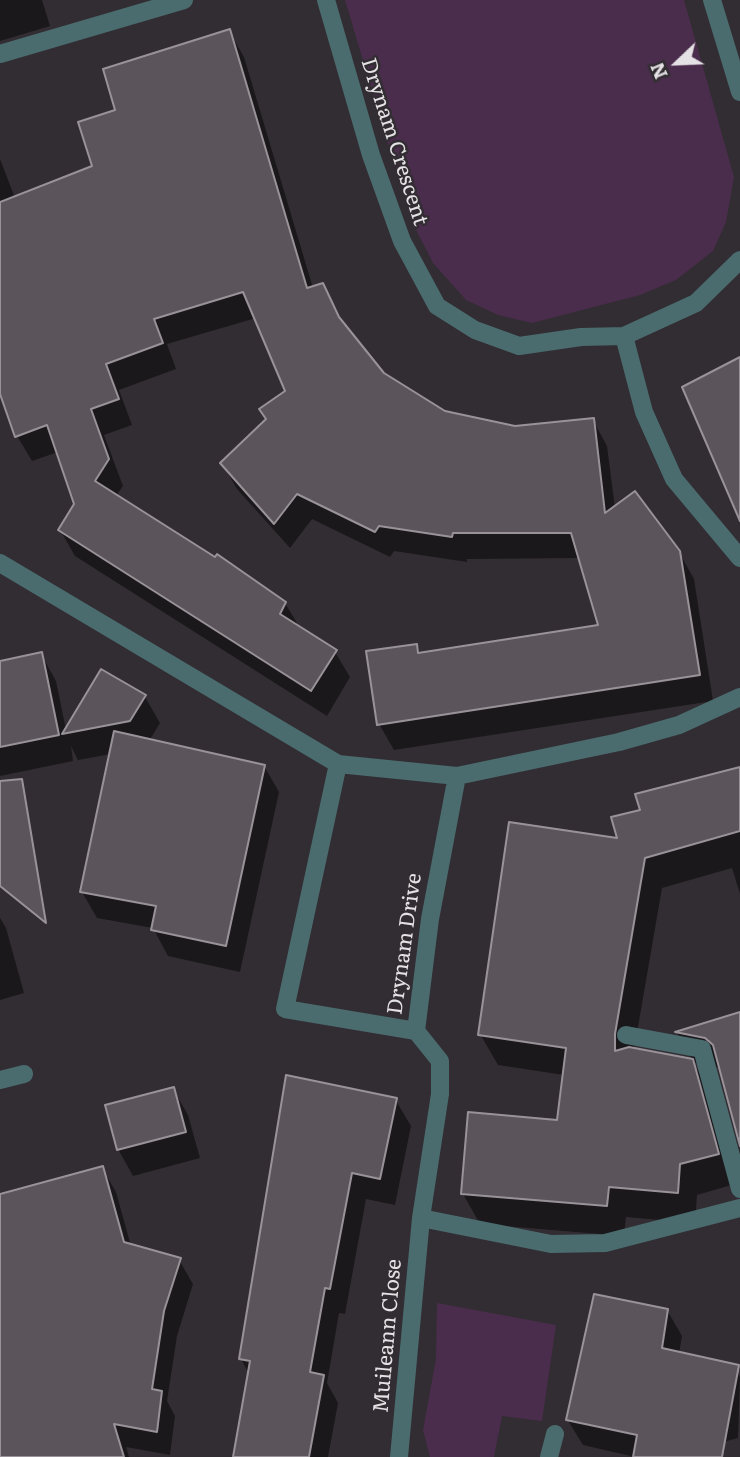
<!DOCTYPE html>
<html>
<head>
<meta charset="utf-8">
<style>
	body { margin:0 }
	#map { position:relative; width:740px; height:1457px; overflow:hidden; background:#322d32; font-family:Literata,serif }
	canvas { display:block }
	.north { position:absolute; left:642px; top:28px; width:70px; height:70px; -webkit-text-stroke:5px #322d32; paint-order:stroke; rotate:247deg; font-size:19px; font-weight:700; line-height:28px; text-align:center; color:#e5e2e5 }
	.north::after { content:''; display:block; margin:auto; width:24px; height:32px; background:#e5e2e5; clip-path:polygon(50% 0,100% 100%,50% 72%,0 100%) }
</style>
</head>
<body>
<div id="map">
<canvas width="740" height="1457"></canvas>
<div class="north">N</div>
</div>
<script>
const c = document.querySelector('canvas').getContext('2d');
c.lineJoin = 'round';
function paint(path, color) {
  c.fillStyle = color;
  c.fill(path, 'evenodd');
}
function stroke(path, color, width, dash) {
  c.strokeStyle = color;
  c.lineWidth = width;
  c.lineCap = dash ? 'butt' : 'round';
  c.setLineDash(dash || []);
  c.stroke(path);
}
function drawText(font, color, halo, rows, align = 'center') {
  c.font = font + ' Literata,serif';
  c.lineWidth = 5;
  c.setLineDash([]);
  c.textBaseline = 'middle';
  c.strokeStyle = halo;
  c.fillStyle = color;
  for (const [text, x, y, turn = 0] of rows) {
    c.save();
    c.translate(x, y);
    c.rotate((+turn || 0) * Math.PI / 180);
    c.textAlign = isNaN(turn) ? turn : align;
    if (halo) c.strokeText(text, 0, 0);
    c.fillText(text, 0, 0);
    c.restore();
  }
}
paint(new Path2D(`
	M345 0H684L734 177 726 222 713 251 676 280 640 295 532 323 498 315 466 300 433 263 410 218Z
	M437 1303 556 1325 542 1421 502 1416 494 1457H430L423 1430 436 1359Z`), '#4a2d4c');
paint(new Path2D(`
	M0 0H42L50 26 0 41Z
	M229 31 244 57 313 288 323 285 345 328 383 375 444 413 515 427 593 420 607 446 615 508 679 552 694 579 713 701 394 750 379 724 416 646 421 654 601 626 580 558 467 559V562L394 551 390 557 312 519 290 548 237 489 222 463 267 420 287 391 256 318 167 344 176 369 119 390 132 425 104 435 123 486 116 496 285 603 300 628 335 652 350 677 327 716 75 556 60 530 76 504 58 452 32 461 17 436 0 387V159L15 198 95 167 117 112Z
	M41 654 56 681 66 730 145 697 160 723 149 741 264 766 279 792 240 972 168 956 153 928 97 918 82 892 111 754 78 760 71 746 73 761 0 776V663Z
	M740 768V894L732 868 662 888 634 1050 693 1061 677 1033 740 1013V1139L721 1068 693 1062 710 1091 735 1184 697 1195 695 1223 626 1217 624 1236 480 1224 463 1194 558 1122 564 1075 498 1065 480 1034 642 811Z
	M0 918 6 928 24 993 0 1000Z
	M173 1089 188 1115 200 1158 133 1176 118 1149Z
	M395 1099 411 1126 395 1205 366 1199 345 1314 339 1313 327 1383 338 1403 328 1457H235L249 1374 241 1359Z
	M102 1168 116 1192 131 1246 179 1260 193 1284 177 1336 167 1401 175 1416 170 1455 126 1447 129 1457H0V1195Z
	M667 1310 682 1336 679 1354 733 1365 740 1377 738 1438 675 1455 688 1457H635L583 1445 567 1419Z`), '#0007');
const building = new Path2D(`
	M230 29 307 288 323 283 339 317 384 373 445 411 515 426 594 418 605 513 635 491 680 551 700 675 377 725 366 651 417 644 418 653 598 625 571 533H453L452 537 379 526 375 532 297 494 274 524 220 463 266 419 259 409 285 391 243 292 154 319 163 343 106 364 119 399 91 409 109 459 95 481 215 557 217 554 286 602 280 614 337 650 311 691 58 530 74 504 47 425 15 437 0 394V202L92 166 78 122 115 110 103 69Z
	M740 357V521L682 387Z
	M42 652 59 735 0 747V661Z
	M101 669 146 695 130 721 62 734Z
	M114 731 265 765 226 946 151 930 156 906 80 892Z
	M740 767V831L645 858 615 1034V1051L629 1047 693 1059 719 1154 680 1164 678 1193 609 1187 607 1206 461 1194 468 1112 557 1120 566 1048 478 1035 509 822 617 838 611 817 640 810 635 794Z
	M22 779 46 923 0 886V781Z
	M740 1012V1146L713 1045 705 1038 675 1032Z
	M286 1075 397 1098 380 1179 352 1173 330 1289 325 1288 310 1372 324 1375 309 1457H233L250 1361 239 1359Z
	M174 1087 186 1132 117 1150 105 1105Z
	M103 1166 124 1242 181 1258 164 1311 152 1389 162 1391 157 1432 114 1424 124 1457H0V1194Z
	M594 1294 668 1309 662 1348 739 1365 722 1457H633L637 1435 566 1420Z`);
paint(building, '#5b555b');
stroke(building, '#999399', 2);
stroke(new Path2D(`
	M626 1035 702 1049 740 1189`), '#4a6c6f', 18);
stroke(new Path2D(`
	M326 0 371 155 402 241 437 306 475 330 519 346 581 337 624 336 696 303 740 260
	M712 0 740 92
	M0 54 184 0
	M624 336 644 412 674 479 740 558
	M0 563 338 764 457 776 619 742 679 725 740 697
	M338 764 285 1009 416 1031 430 919 457 776
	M416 1031 440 1061V1094L421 1218 551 1244 605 1243 740 1208
	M0 1080 24 1074
	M399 1457 421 1218
	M549 1457 555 1434`), '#4a6c6f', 18);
drawText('21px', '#e5e2e5', '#322d32', [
	["Drynam Crescent",394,142,72],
	["Drynam Drive",405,944,-82],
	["Muileann Close",388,1336,-85]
]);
</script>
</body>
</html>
